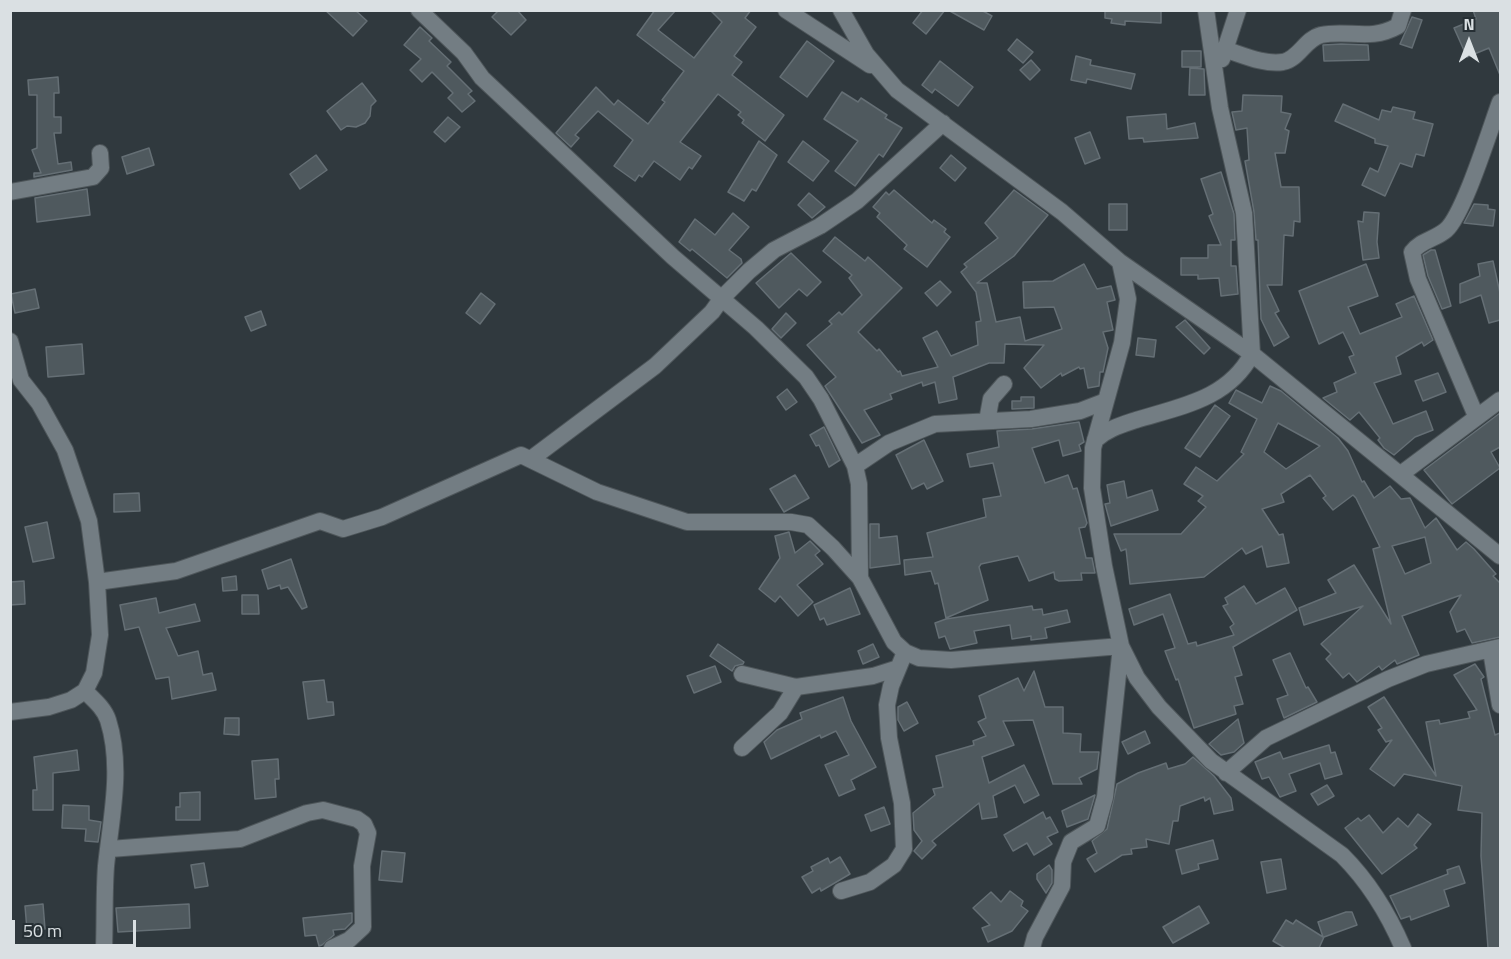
<!DOCTYPE html>
<html>
<head>
<meta charset="utf-8">
<style>
	body { margin:0 }
	#map { position:relative; width:1511px; height:959px; overflow:hidden; background:#30393e; font-family:"Titillium Web",sans-serif }
	canvas { display:block }
	.frame { position:absolute; inset:0; border:12px solid #dae0e3; pointer-events:none }
	.north { position:absolute; left:1439px; top:12px; width:60px; height:60px; -webkit-text-stroke:4px #262f34; paint-order:stroke; rotate:0deg; font-size:16px; font-weight:700; line-height:24px; text-align:center; color:#dae0e3 }
	.north::after { content:''; display:block; margin:auto; width:21px; height:27px; background:#dae0e3; clip-path:polygon(50% 0,100% 100%,50% 72%,0 100%) }
	.scale { position:absolute; left:12px; top:920px; width:124px; height:27px; box-sizing:border-box; border:3px solid #dae0e3; border-top:0; padding-left:8px; font-size:18px; line-height:21px; white-space:nowrap; color:#dae0e3; -webkit-text-stroke:4px #262f34; paint-order:stroke }
</style>
</head>
<body>
<div id="map">
<canvas width="1511" height="959"></canvas>
<div class="frame"></div>
<div class="north">N</div>
<div class="scale">50 m</div>
</div>
<script>
const c = document.querySelector('canvas').getContext('2d');
c.lineJoin = 'round';
function paint(path, color) {
  c.fillStyle = color;
  c.fill(path, 'evenodd');
}
function stroke(path, color, width, dash) {
  c.strokeStyle = color;
  c.lineWidth = width;
  c.lineCap = dash ? 'butt' : 'round';
  c.setLineDash(dash || []);
  c.stroke(path);
}
const building = new Path2D(`
	M325 10H355L367 21 353 36Z
	M499 10H517L526 20 511 35 492 17Z
	M655 10H676L658 30 694 58 722 22 710 10H751L745 18 756 27 734 56 742 62 732 75 784 115 765 141 742 123 744 120 738 115 741 112 718 94 680 142 701 156 692 169 689 167 680 180 654 161 642 177 639 175 635 181 614 166 633 140 598 111 575 135 579 138 571 147 556 133 596 87 614 105 618 100 648 124 665 102 662 100 684 71 637 35Z
	M923 10H945L926 34 913 23Z
	M948 10H981L992 16 984 30Z
	M1105 10H1161V23L1125 21V25L1111 23 1112 19 1105 18Z
	M1473 10H1500V75L1489 48 1467 57 1454 28 1476 19Z
	M1412 17 1422 20 1412 48 1400 44Z
	M420 27 432 38 429 41 451 62 447 66 472 91 468 94 475 101 462 112 448 98 453 93 432 72 422 82 410 70 421 59 404 45Z
	M1017 39 1033 52 1023 63 1008 50Z
	M807 41 834 61 807 97 780 77Z
	M1341 44 1368 45 1369 60 1324 61 1323 45Z
	M1182 51H1201V67H1182Z
	M1076 56 1091 60 1090 65 1135 74 1131 89 1087 79 1086 83 1071 80Z
	M1031 60 1040 70 1030 80 1020 70Z
	M940 61 973 87 958 106 935 89 932 93 922 85Z
	M1190 68 1204 69 1205 95H1189Z
	M58 77 59 93H54V117H61V133H54L58 164 71 162 72 170 34 177V173H41L32 150 37 148V95H29L28 80Z
	M362 83 376 101 371 106 370 116 365 123 356 127 347 126 341 130 327 111Z
	M842 92 858 102 861 98 887 115 885 118 902 128 883 157 879 154 855 186 835 171 858 141 824 119Z
	M1243 95 1282 96 1281 112 1291 114 1285 129 1289 131 1285 153H1275L1281 187H1299L1300 222 1294 221 1293 236 1284 235 1282 285H1267L1279 311 1275 313 1289 337 1274 346 1261 319 1258 240H1256L1254 212 1245 161 1249 160 1247 128 1236 130 1232 112 1242 111Z
	M1343 104 1379 120 1382 110 1391 112 1393 107 1415 112 1413 119 1433 124 1424 156 1416 154 1412 167 1400 163 1385 196 1362 185 1370 168 1378 172 1388 146 1375 143V139L1335 121Z
	M1166 114 1167 129 1195 123 1198 138 1144 142 1143 138 1129 139 1127 117Z
	M448 117 460 127 445 142 434 132Z
	M1090 132 1100 158 1085 164 1075 138Z
	M759 141 777 155 756 191 752 189 744 201 728 192Z
	M803 141 829 161 813 181 788 162Z
	M149 148 154 165 127 174 122 157Z
	M316 155 327 170 300 189 290 174Z
	M951 155 966 168 955 181 940 168Z
	M1221 172 1234 214 1235 240H1231V266H1236L1238 294 1221 296 1219 278 1198 279V275H1181V258H1208V245H1221L1209 216 1213 214 1201 179Z
	M87 189 90 215 37 222 35 198Z
	M894 190 932 223 934 220 946 229 944 232 950 237 927 267 904 249 907 245 877 217 880 213 873 207 886 192 889 195Z
	M1014 190 1048 215 1014 256 977 283H987L996 322 1020 317 1025 341 1062 329 1054 307 1024 308 1023 282 1053 281 1084 264 1097 289 1111 286 1115 300 1107 302 1113 330 1103 332 1108 348 1103 372H1100L1099 386 1088 388 1084 368 1080 369 1079 367 1062 376 1061 373 1041 388 1024 368 1044 345 1005 344 1004 363H989L953 377 957 399 939 403 935 382 923 386 922 382 890 394 892 399 864 410 880 435 862 443 825 386 836 377 807 345 832 324 829 321 839 312 842 315 862 295 849 278 852 275 823 251 835 237 865 261 868 257 902 288 858 332 877 351 879 349 898 372 900 371 902 376 938 367 923 338 937 331 951 356 978 345 976 322 981 321 976 292 961 272 967 267 964 264 998 238 985 223Z
	M809 193 825 207 812 218 798 205Z
	M1109 204H1127V230H1109Z
	M1474 204 1488 205V209L1495 210 1493 226 1464 223Z
	M1364 212 1379 213 1377 242 1379 258 1363 260 1358 221 1363 222Z
	M733 213 749 227 729 250 741 259 742 263 727 278 692 249 690 251 679 242 695 219 715 235Z
	M1431 250H1435L1451 306 1442 309 1428 276 1423 255Z
	M791 253 821 282 807 296 799 289 779 308 756 283Z
	M1493 261 1500 293V320L1489 323 1481 295 1460 303V284L1480 276 1478 264Z
	M1366 264 1378 296 1348 307 1360 334 1402 317 1396 304 1414 296 1433 340 1424 346 1422 342 1396 357 1401 374 1374 383 1393 424 1426 411 1433 430 1415 437 1394 455 1384 448 1378 440 1380 438 1359 412 1350 420 1323 398 1337 392 1334 383 1356 373 1349 357 1354 355 1343 332 1319 344 1299 291Z
	M940 281 951 292 937 306 925 293Z
	M35 289 39 308 15 313 11 294Z
	M481 293 495 304 480 324 466 313Z
	M261 311 266 325 251 331 245 317Z
	M786 313 796 323 781 338 772 329Z
	M1185 320 1210 348 1204 354 1176 327Z
	M1138 338 1156 340 1154 357 1136 355Z
	M82 344 84 374 48 377 46 347Z
	M1438 373 1446 392 1423 401 1415 381Z
	M1270 386 1281 391 1338 438 1348 451 1362 482 1364 481 1374 498 1390 486 1401 499 1410 498 1425 528 1436 518 1457 550 1466 542 1474 549 1496 574 1493 576 1500 583V637L1472 643 1465 629 1457 632 1450 612 1461 595 1402 616 1419 655 1397 664 1395 660 1382 670 1379 666 1357 682 1349 673 1343 678 1326 659 1331 654 1321 644 1363 606 1304 625 1299 608 1336 593 1328 580 1354 565 1391 624 1373 549 1380 547 1356 498 1353 495 1333 510 1323 498 1326 496 1310 475 1281 494 1284 502 1262 509 1279 535 1283 534 1289 563 1267 567 1262 546 1246 554 1242 548 1204 577 1130 584 1126 549 1121 551 1114 534H1181L1206 507 1198 501 1203 496 1184 484 1196 467 1217 481 1244 454 1241 452 1257 419 1229 403 1236 390 1262 403ZM1278 423 1320 446 1286 469 1264 452ZM1425 537 1431 563 1405 574 1392 546Z
	M787 389 797 402 786 410 777 397Z
	M1021 397H1034V408L1012 409V401H1021Z
	M1215 405 1230 416 1200 457 1185 448Z
	M1500 413V447L1491 452 1500 468 1452 504 1424 470Z
	M1079 422 1084 442 1079 445 1081 451 1063 456 1059 440 1032 448 1045 483 1068 475 1073 489 1077 488 1087 523 1085 527 1079 528 1086 558H1092L1095 573H1081L1082 580 1059 581 1055 579 1054 572 1029 581 1018 556 981 564 979 567 988 600 946 618 938 583 935 584 931 571 905 575 904 560 933 557 927 533 986 517 983 499 1001 496 993 463 970 467 967 454 999 447 997 431 1032 429Z
	M824 427 840 460 829 467 819 445 816 446 810 435Z
	M924 440 943 481 927 489 924 483 912 489 896 455Z
	M795 475 809 498 784 512 770 489Z
	M1124 481 1127 498 1152 490 1158 510 1111 526 1105 504 1110 503 1107 485Z
	M139 493 140 511 114 512V494Z
	M47 522 54 558 33 562 25 527Z
	M870 524H879V538L897 536 900 564 870 568Z
	M789 532 795 553 810 541 820 551 815 555 823 564 797 585 813 602 798 616 780 596 775 602 759 589 780 558 775 536Z
	M291 559 307 607 302 609 288 587 281 589 280 585 268 589 262 570Z
	M236 576 237 590 223 591 222 578Z
	M24 581 25 604 10 605V582Z
	M1244 586 1256 604 1285 588 1297 610 1233 647 1242 675 1235 677 1243 704 1234 706 1236 714 1194 728 1178 679 1176 680 1165 651 1175 648 1163 614 1134 625 1129 609 1170 594 1188 644 1196 642 1197 646 1234 635 1230 627 1234 624 1223 606 1228 604 1225 598Z
	M850 588 860 614 827 625 824 618 820 620 814 605Z
	M242 595H258L259 614H242Z
	M156 598 159 613 195 604 200 621 166 628 178 656 198 651 203 675 212 673 216 690 172 699 169 677 156 679 139 627 125 630 120 605Z
	M1032 606 1033 610 1042 609 1043 615 1067 610 1070 622 1045 628 1047 638 1031 640V636L1012 639 1010 625 974 631 977 643 950 649 945 636 939 638 935 623 946 619Z
	M718 644 744 662 743 664 735 666 732 671 710 656Z
	M873 644 879 657 863 664 858 651Z
	M1290 653 1306 688 1308 687 1317 702 1284 718 1277 699 1288 695 1273 660Z
	M1475 664 1484 677 1481 679 1495 735 1500 733V948H1488L1481 856 1482 813 1458 810 1462 786 1404 774 1394 786 1370 769 1392 740 1386 742 1378 730 1382 728 1368 707 1384 697 1436 776 1426 722 1439 720 1440 724 1470 718 1468 712 1477 710 1454 675Z
	M715 666 721 682 694 693 687 676Z
	M1034 671 1045 707H1063V733L1081 734 1080 752H1099L1097 769 1079 778 1082 784H1053L1033 720 1003 721 1014 745 982 757 989 783 1024 765 1039 795 1024 803 1015 785 993 796 997 817 982 819 979 803 932 841 936 845 922 859 914 851 922 841 914 830 913 813 935 795 933 789 943 787 936 756 974 745 973 741 986 736 978 722 986 718 979 696 1018 678 1024 691Z
	M324 680 327 702H333L334 715 308 719 303 682Z
	M843 697 851 721 876 767 851 780 855 789 839 796 825 765 849 755 836 731 821 738 820 735 771 759 764 742 777 730 802 719 800 713Z
	M907 702 918 723 904 731 898 720V707Z
	M225 718H239V735L224 734Z
	M1238 719 1244 743 1234 752 1221 755 1209 744Z
	M1145 731 1150 743 1128 754 1122 742Z
	M1329 745 1331 753 1335 752 1342 774 1325 779 1320 763 1289 774 1296 791 1280 797 1269 777 1262 779 1255 762 1280 752 1283 759Z
	M77 750 79 770 53 773V810H33V790H37L34 757Z
	M1193 757 1214 776 1231 798 1233 810 1214 814 1210 798 1205 801 1204 797 1180 806 1178 821H1173L1169 844 1146 839 1147 847 1131 849 1132 854 1122 855 1095 872 1087 859 1097 853 1092 841 1107 829 1117 784 1138 773 1166 763 1168 769 1185 764Z
	M278 759 279 779H275L276 797 255 799 252 761Z
	M1327 785 1334 796 1318 805 1311 794Z
	M200 792V820H176V807H180V793Z
	M1095 795 1088 819 1067 827 1062 811Z
	M63 805 89 806V820L101 822 98 842 85 841 86 829 62 828Z
	M884 807 890 824 871 831 865 815Z
	M1043 812 1046 819 1050 817 1058 832 1047 837 1052 844 1034 855 1027 843 1013 851 1004 835Z
	M1418 814 1431 824 1414 845 1417 848 1382 874 1345 828 1358 818 1361 821 1369 815 1383 833 1398 818 1408 827Z
	M1213 840 1218 859 1198 864 1199 869 1182 874 1176 850Z
	M382 851 405 853 402 882 379 880Z
	M840 857 850 874 821 891 820 888 812 893 802 877 813 871 811 867 828 858 830 863Z
	M1281 859 1286 889 1267 893 1261 862Z
	M204 863 208 886 195 888 191 865Z
	M1049 865 1052 870V883L1046 893 1037 879V874Z
	M1459 866 1465 883 1444 890 1449 906 1411 920 1410 916 1401 919 1390 896 1448 874 1447 870Z
	M1010 891 1023 901 1021 906 1028 911 1012 931 988 942 982 928 990 925 973 908 991 892 1001 902Z
	M43 904 45 929 27 930 25 906Z
	M189 904 190 928 118 932 116 908Z
	M1199 906 1209 923 1173 943 1163 927Z
	M1346 912H1352L1357 925 1324 937 1319 948H1285L1273 941 1286 920 1293 924 1296 920 1323 937 1318 922Z
	M352 913V922L345 929 333 930 334 935 322 945 319 946 316 935 305 936 303 918Z`);
paint(building, '#4f595e');
stroke(building, '#656f75', 1.5);
const minor = new Path2D(`
	M419 10 464 53 482 78 673 257 756 328 806 377 821 399 855 466 859 484 860 578
	M786 10 870 65
	M841 10 866 54 897 90 1062 212 1120 262 1252 354 1500 556
	M1224 49C1243 55 1264 65 1283 62 1299 59 1305 39 1321 35 1349 29 1369 42 1398 26L1403 10
	M1222 59 1238 10
	M10 192 93 177 101 168 100 153
	M1120 262 1128 299 1122 343 1093 448 1092 488 1104 566 1121 646 1137 678 1159 707 1211 761 1342 855C1369 882 1388 913 1403 948
	M10 341 21 380 39 403 65 450 89 521 97 582 100 635 94 673 85 691 71 700 49 707 10 712
	M1476 416 1418 279 1412 252C1421 240 1436 239 1446 230 1464 214 1490 129 1500 102
	M987 421 991 399 1004 384
	M1095 440C1107 429 1121 425 1136 420 1182 406 1228 399 1252 354L1244 213 1220 108 1206 10
	M531 459 655 366 712 312 722 298 749 271 774 250 820 226 857 201 943 123
	M855 466 889 443 935 424 1031 419 1080 411 1106 401
	M1401 474 1500 400
	M97 582 176 571 320 521 343 529 382 517 521 455 597 492 687 522H791L808 525 833 548 860 578 894 642 905 652 919 658 951 660 1121 646 1105 797 1097 826 1071 842 1063 862 1062 886 1035 937 1032 948
	M1491 651 1500 705
	M742 674 796 687 873 676 898 668
	M85 691C94 700 104 708 108 720 123 767 111 818 106 866 104 893 105 921 104 948
	M742 748 780 713 796 687
	M1226 773 1266 738 1388 679 1426 664 1500 647
	M110 849 240 839 307 813 323 810 357 819 364 824 368 833 362 866 363 927 349 940 332 948
	M841 891 870 882 894 865 904 849 902 803 889 738 887 705 891 686 905 652`);
stroke(minor, '#4e565a', 18);
stroke(minor, '#737d83', 16);
</script>
</body>
</html>
